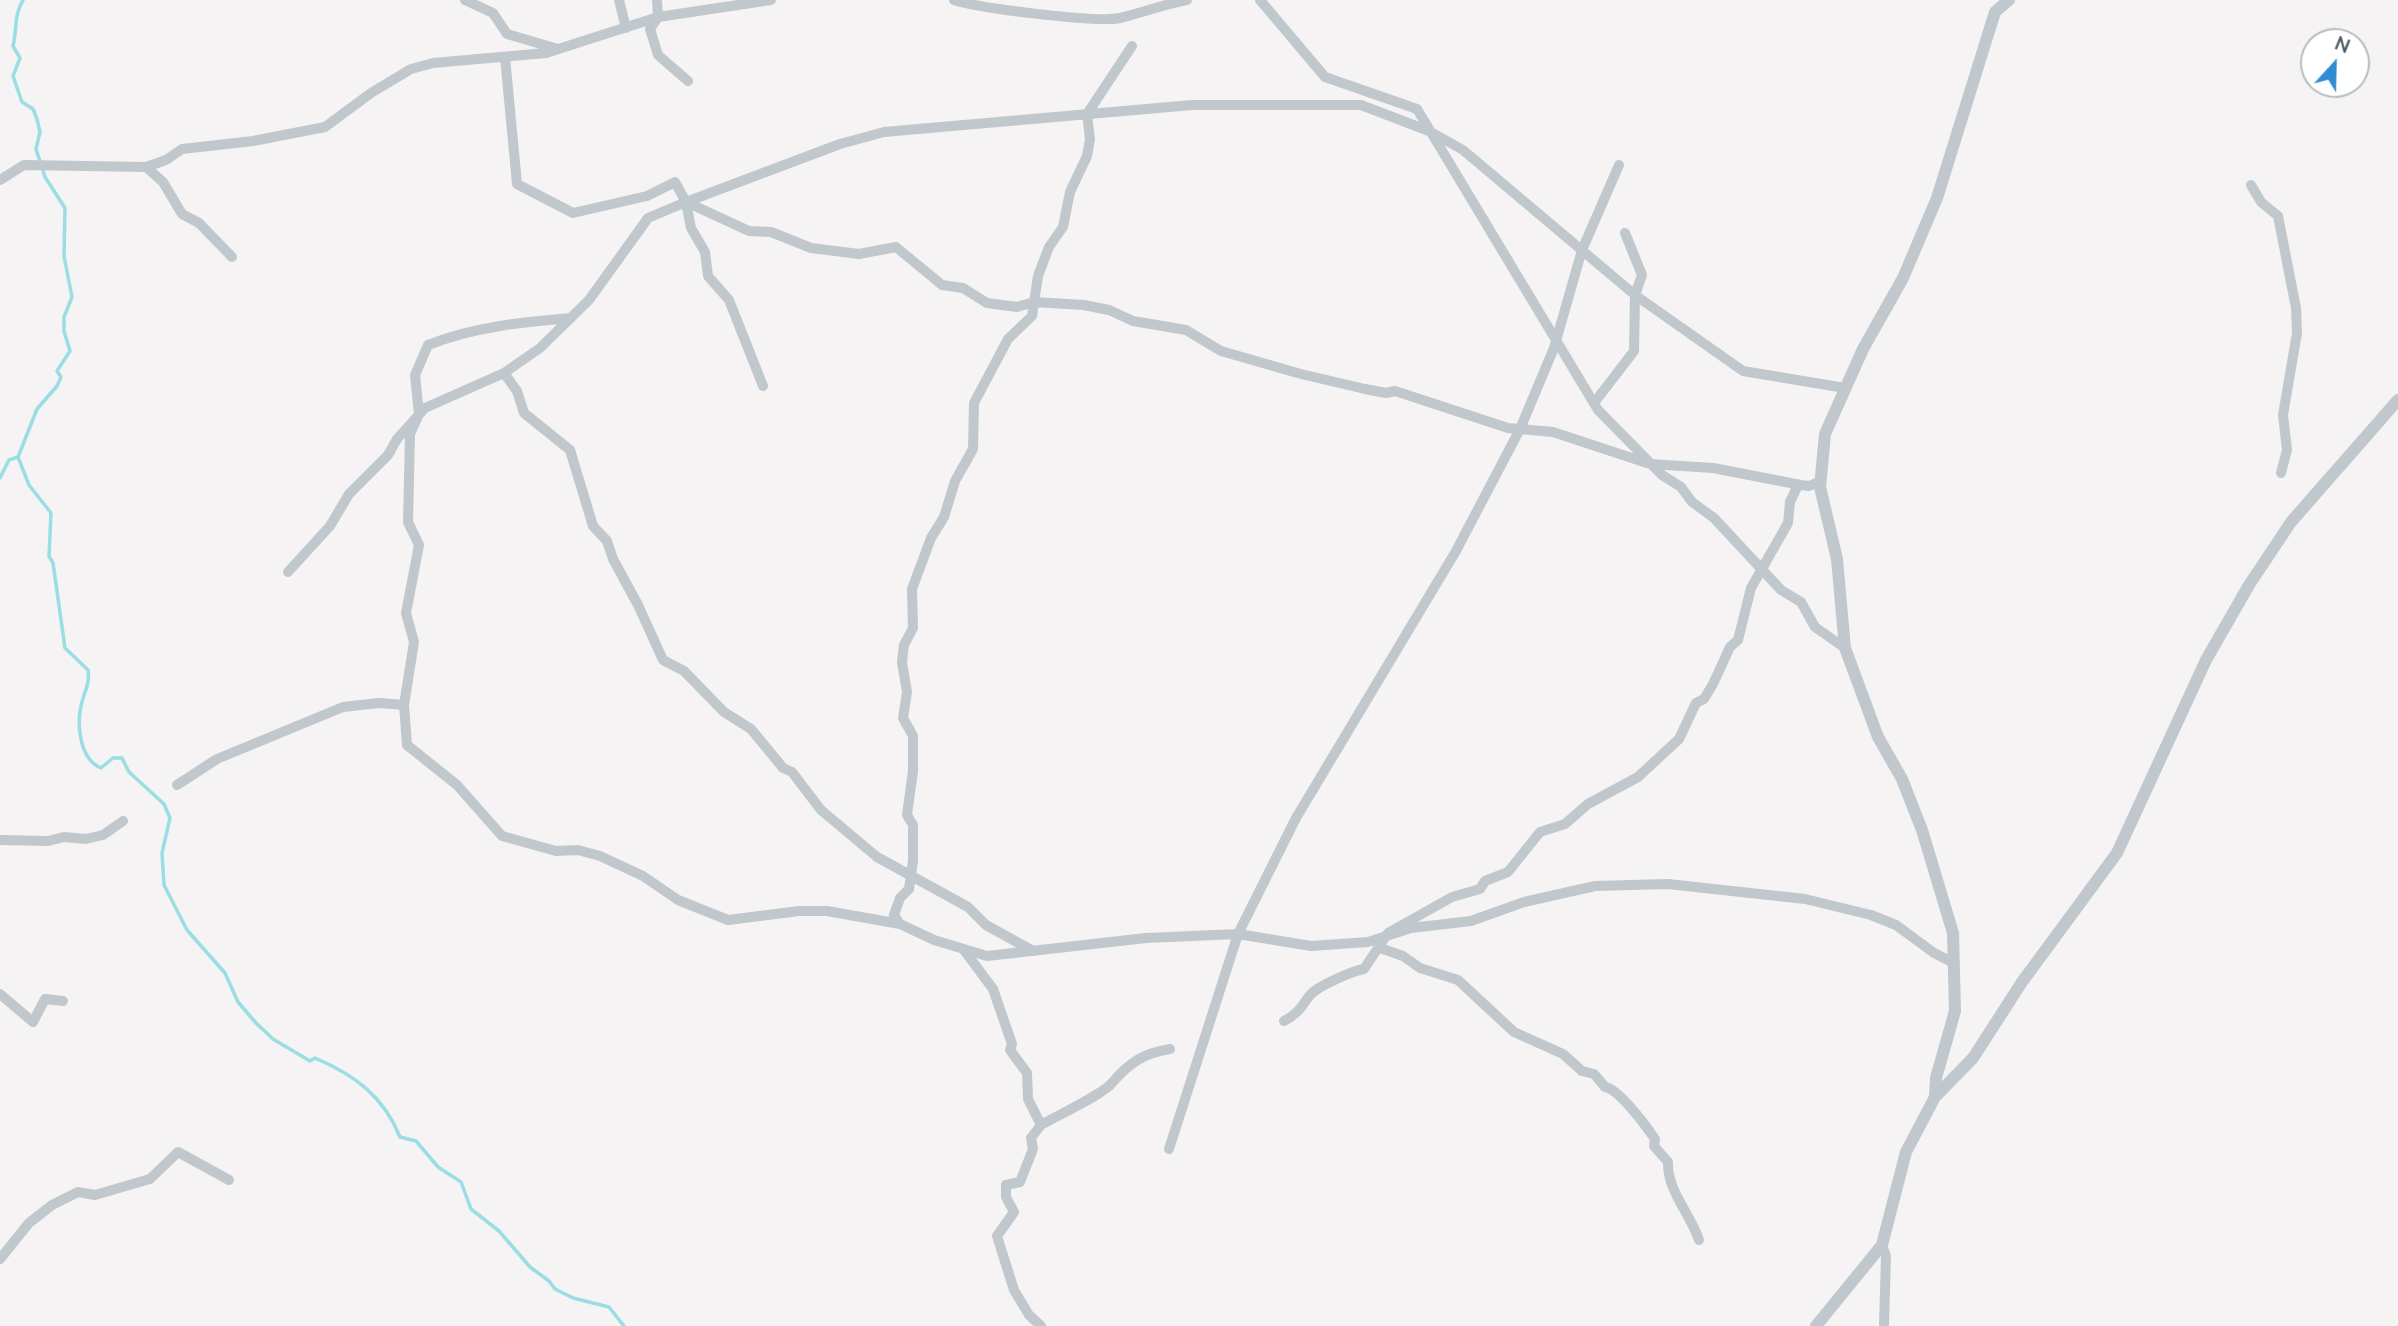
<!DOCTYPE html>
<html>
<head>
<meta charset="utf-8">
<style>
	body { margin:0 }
	#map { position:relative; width:2398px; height:1326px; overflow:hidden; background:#f5f3f3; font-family:"Nunito Sans",sans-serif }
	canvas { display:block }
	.north { position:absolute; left:2300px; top:28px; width:70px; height:70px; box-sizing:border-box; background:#fff; border:2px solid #b7bcbf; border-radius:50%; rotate:22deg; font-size:19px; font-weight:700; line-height:28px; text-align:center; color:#4c585e }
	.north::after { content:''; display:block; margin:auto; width:24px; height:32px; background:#318bd1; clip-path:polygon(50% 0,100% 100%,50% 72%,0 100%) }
</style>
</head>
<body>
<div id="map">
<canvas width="2398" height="1326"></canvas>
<div class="north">N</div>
</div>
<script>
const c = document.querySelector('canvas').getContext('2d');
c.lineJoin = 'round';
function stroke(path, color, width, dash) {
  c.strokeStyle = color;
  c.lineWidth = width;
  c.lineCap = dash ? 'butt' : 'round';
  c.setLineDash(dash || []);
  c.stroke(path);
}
stroke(new Path2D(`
	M18 457 29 485 51 513 49 556 53 563 65 648 88 670C90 683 85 690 82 702 76 722 79 759 101 768L113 758H122L129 772 164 804 170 818 162 853 164 885 187 930 225 973 238 1002 256 1023 273 1039 310 1061 315 1058C355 1075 384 1097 400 1137L416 1141 438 1167 461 1182 471 1209 499 1231 530 1267 549 1281 555 1289 573 1298 609 1307 624 1326
	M0 478 9 460 18 457 37 409 57 386 61 377 57 371 70 351 64 331V317L72 297 64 256 65 208 45 177 36 149 40 132 37 119 33 109 22 102 13 76 20 58 13 46C17 29 14 15 23 0`), '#9adde3', 3.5);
stroke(new Path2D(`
	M465 0 493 13 507 34 558 49
	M619 0 626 28
	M657 0 658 17 650 29 658 55 688 81
	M954 0C977 8 1097 23 1120 18 1142 13 1164 4 1187 0
	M1260 0 1325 77 1417 109 1598 410 1662 475 1681 487 1692 502 1714 518 1781 590 1801 602 1815 627 1845 648
	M146 167 163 182 182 214 199 223 232 257
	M0 180 24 165 146 167 166 160 182 149 253 141 325 127 371 93 411 69 433 63 546 53 658 17 771 0
	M2251 185 2261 202 2278 216 2296 308 2297 333 2283 415 2287 450 2281 473
	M686 202 691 228 705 252 708 276 729 300 763 386
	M571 318C523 322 473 327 428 345L415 375 419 414 410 434 408 522 419 545 406 613 414 642 404 705 407 745 457 785 502 836 556 851 578 850 600 856 643 876 678 900 728 920 799 911H827L900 924 934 940 987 956 1146 938 1238 934 1311 946 1368 942 1411 928 1471 921 1524 902 1595 886 1668 884 1805 899 1871 915 1896 925 1934 953 1954 963
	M504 373 517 391 524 413 570 450 593 526 607 541 613 559 638 605 663 660 684 671 724 712 751 729 783 768 792 772 821 810 877 857 968 907 986 925 1033 951
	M1594 403 1634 351 1635 295 1642 275 1625 233
	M1821 481 1809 486 1801 485 1713 468 1650 464 1553 432 1508 428 1395 391 1386 393 1365 389 1301 374 1221 351 1186 330 1133 321 1109 310 1084 305 1034 302 1017 307 987 303 963 288 942 285 896 247 859 254 811 248 771 232 749 231 686 202 840 144 884 132 1192 105H1361L1429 131 1463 150 1635 295 1743 371 1845 388
	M288 572 330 526 349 494 388 455 397 439 425 408 504 373 540 348 589 300 648 218 686 202 675 182 647 196 573 213 517 184 505 57
	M177 785 217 759 343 707 379 703 404 705
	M0 840 48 841 64 837 86 839 103 835 123 821
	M900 924 894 915 900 898 909 889 913 861V825L907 815 913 771V736L903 718 907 692 902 662 904 645 913 628 912 589 931 538 944 517 955 481 973 449 974 403 1008 339 1032 316 1038 276 1049 247 1063 227 1070 192 1087 156 1090 139 1087 114 1132 46
	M1380 948 1403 956 1420 968 1458 980 1514 1032 1563 1054 1582 1071 1594 1074 1605 1087C1619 1089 1646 1126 1655 1139L1654 1146 1668 1162C1667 1191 1690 1213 1699 1240
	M964 950 993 989 1012 1044 1010 1050 1027 1073 1028 1099 1041 1125 1031 1138 1033 1149 1020 1182 1006 1185V1197L1014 1212 997 1236 1014 1290 1029 1315 1041 1326
	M0 994 33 1022 45 999 63 1001
	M1284 1021C1298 1014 1301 1007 1310 995 1318 986 1352 971 1364 969L1388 933 1452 897 1480 889 1485 881 1508 872 1540 832 1565 824 1588 804 1638 777 1679 739 1696 703 1704 699 1713 684 1730 647 1738 640 1751 588 1788 523 1790 502 1798 485
	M1041 1125C1056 1116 1102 1095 1112 1083 1128 1064 1143 1053 1170 1049
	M1169 1149 1238 934 1296 818 1456 551 1520 429 1554 348 1582 250 1619 165
	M1882 1245 1886 1256 1884 1326
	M0 1259 29 1223 52 1205 78 1192 95 1195 150 1179 178 1152 229 1180`), '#c0c8cd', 10);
stroke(new Path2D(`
	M1935 1097 1936 1078 1955 1011 1953 933 1922 830 1902 779 1878 737 1845 648 1837 559 1820 487 1825 434 1863 349 1903 278 1937 198 1995 12 2009 0
	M1816 1326 1882 1245 1906 1152 1935 1097 1973 1058 2022 982 2117 853 2206 660 2249 585 2291 522 2398 400`), '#c0c8cd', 12);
</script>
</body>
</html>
